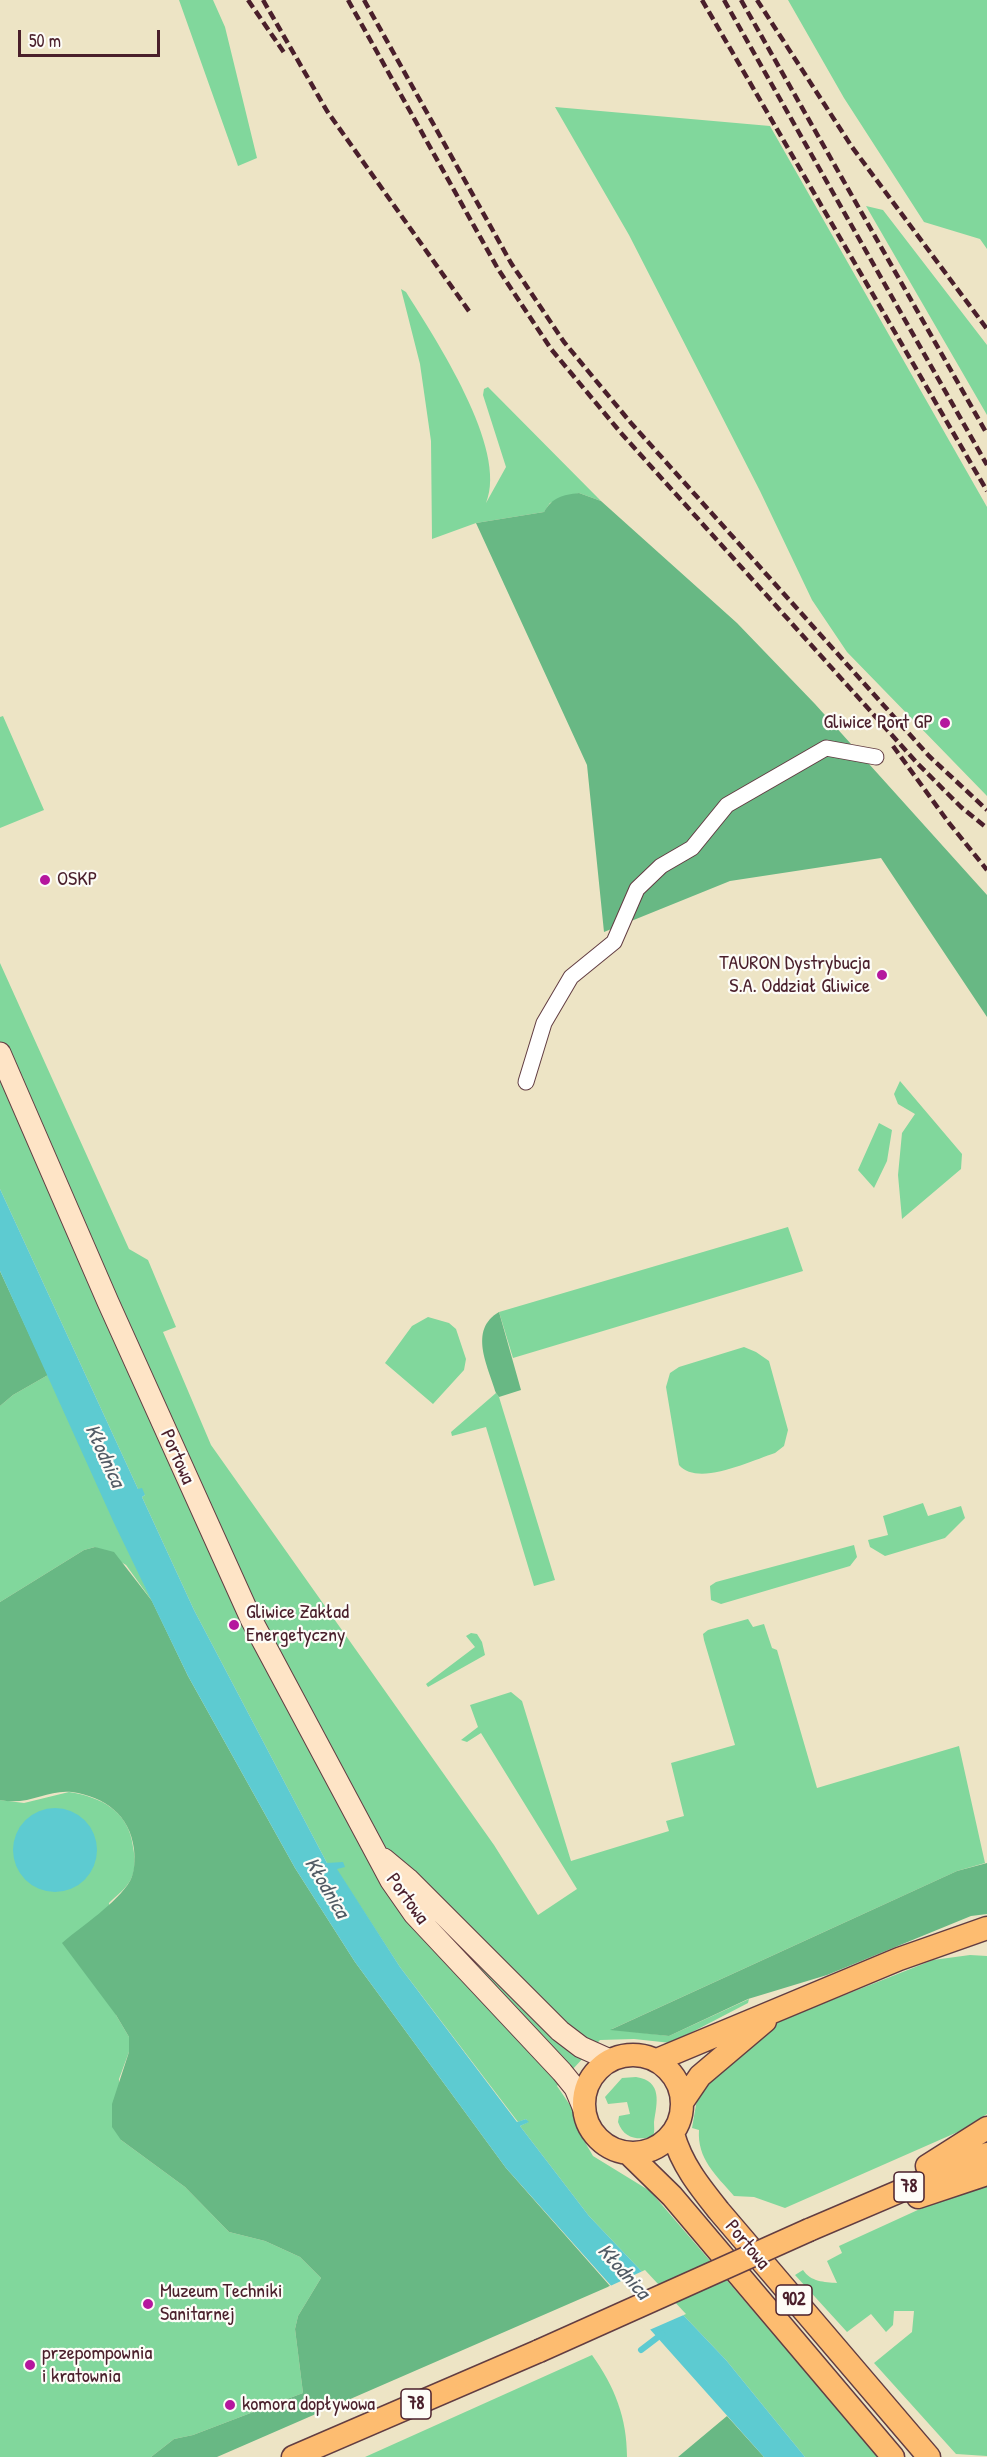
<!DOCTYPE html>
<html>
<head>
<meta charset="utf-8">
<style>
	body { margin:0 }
	#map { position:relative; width:987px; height:2457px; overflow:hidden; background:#ede4c5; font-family:"Patrick Hand",sans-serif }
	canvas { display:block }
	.scale { position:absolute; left:18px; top:30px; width:142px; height:27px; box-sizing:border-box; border:3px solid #4a1f2b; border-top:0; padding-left:8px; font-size:18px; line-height:21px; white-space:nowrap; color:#4a1f2b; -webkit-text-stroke:4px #fdfcf7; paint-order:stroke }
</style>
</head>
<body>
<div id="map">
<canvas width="987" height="2457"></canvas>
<div class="scale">50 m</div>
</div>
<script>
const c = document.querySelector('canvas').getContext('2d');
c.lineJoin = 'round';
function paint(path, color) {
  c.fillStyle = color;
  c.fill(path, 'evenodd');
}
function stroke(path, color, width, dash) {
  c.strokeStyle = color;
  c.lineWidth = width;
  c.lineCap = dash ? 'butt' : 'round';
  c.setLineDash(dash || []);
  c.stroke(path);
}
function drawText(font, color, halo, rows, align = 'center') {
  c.font = font + ' "Patrick Hand",sans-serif';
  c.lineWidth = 4.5;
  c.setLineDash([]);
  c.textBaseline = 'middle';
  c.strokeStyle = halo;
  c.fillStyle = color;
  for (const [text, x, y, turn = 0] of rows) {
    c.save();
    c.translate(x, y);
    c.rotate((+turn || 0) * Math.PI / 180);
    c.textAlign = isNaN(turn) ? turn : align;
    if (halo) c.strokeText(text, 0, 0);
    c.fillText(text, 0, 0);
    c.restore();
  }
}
paint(new Path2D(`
	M179 0H213L225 27 257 158 238 166Z
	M788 0H987V249L980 239 924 222 844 98Z
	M555 107 770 126 987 507V796L847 652 812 600 760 491 629 235Z
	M866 206 883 210 987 345V415Z
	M401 289 406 292C434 337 509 449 486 503L506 467 483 395 484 389 488 387 601 501 579 493 550 503 544 512 476 523 432 539 431 441 420 364Z
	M3 716 44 810 0 828V717Z
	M0 963 129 1249 148 1260 176 1327 163 1332 211 1445 494 1845 538 1915 577 1889 481 1733 467 1742 461 1740 478 1727 470 1705 511 1692 522 1701 571 1861 669 1831 666 1821 684 1816 671 1763 735 1745 704 1640 703 1634 708 1630 748 1619 753 1627 764 1624 772 1648 777 1650 817 1788 959 1746 985 1863 957 1871 612 2029 669 2036 749 1999 748 2003 671 2043 634 2039 600 2040 557 2086 574 2111 582 2137 593 2156 650 2191 879 2457H805L726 2360 589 2216 520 2126 528 2122 526 2119 518 2122 400 1967 336 1869 327 1863 194 1610 142 1497 145 1495 138 1489 0 1189Z
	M900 1081 962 1154 961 1169 902 1219 898 1175 902 1133 915 1114 898 1104 894 1094Z
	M879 1123 892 1130 887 1161 874 1188 858 1170Z
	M788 1227 803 1271 513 1358 499 1312Z
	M428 1317 449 1323 456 1329 466 1359 464 1370 433 1404 385 1363 412 1326Z
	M744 1347 756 1352 769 1361 788 1430 784 1446 775 1453C750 1461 698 1487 679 1465L666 1387 670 1373 679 1367Z
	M48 1375 152 1601 126 1565 95 1547 84 1550 0 1602V1406L13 1395Z
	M496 1393 499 1397 555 1580 534 1586 486 1427 452 1436 451 1432Z
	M923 1503 928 1516 961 1506 965 1518 945 1538 885 1556 870 1547 868 1540 888 1535 883 1516Z
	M854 1545 857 1557 850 1566 721 1604 711 1600 710 1586 716 1582Z
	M471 1633 477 1634 482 1642 485 1655 428 1687 426 1684 475 1647 466 1636Z
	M69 1792C101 1797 129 1811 133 1847 135 1857 136 1869 131 1879 127 1888 116 1896 109 1903L116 2015 129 2037V2052L119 2079 121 2140 185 2187 229 2232 265 2241 300 2257 321 2278 298 2316 295 2329 303 2393 193 2435 174 2439 151 2457H0V1800L24 1803Z
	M970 1955 987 1956V2114L960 2131 785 2208 754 2197 734 2196C716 2175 697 2159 699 2130L692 2128 699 2088 736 2054 779 2021 933 1960Z
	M636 2077C663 2081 657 2103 654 2122 654 2128 655 2131 653 2137 637 2140 624 2139 618 2122L619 2116 630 2114 627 2102 608 2104 605 2097 622 2078Z
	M987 2186V2456L956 2454 874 2363 912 2332 914 2311H894L893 2325 886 2332 871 2314 847 2332 795 2275 803 2270C811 2282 824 2282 837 2283L827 2261 842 2253 839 2246 944 2198Z
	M592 2355C615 2387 627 2418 627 2457H365Z`), '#81d79c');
paint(new Path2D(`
	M579 493 601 501 737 623 815 704 987 895V1017L881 858 730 881 604 932 587 765 476 523 544 512C553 497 562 495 579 493Z
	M0 1271 48 1375 13 1395 0 1406Z
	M499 1312 521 1390 499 1397 496 1393C488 1366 468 1330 499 1312Z
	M95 1547 114 1552 152 1601 188 1676 295 1868 355 1962 506 2168 610 2286 217 2457H151L174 2439 193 2435 303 2393 295 2329 298 2316 321 2278 300 2257 265 2241 229 2232 185 2187 121 2140 112 2127V2104L129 2052V2037L116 2015 62 1943C82 1926 117 1903 130 1881 135 1872 135 1859 134 1849 130 1815 105 1797 72 1792 48 1789 29 1806 0 1800V1602L84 1550Z
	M987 1863V1914L971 1916 827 1975 748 1999 669 2036 610 2030 957 1871Z
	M727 2416 764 2457H678Z`), '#68b884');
paint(new Path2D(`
	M0 1189 138 1489 142 1488 145 1495 142 1497 194 1610 327 1863 343 1862 345 1867 337 1869 400 1967 517 2122 526 2119 529 2122 520 2126 589 2216 726 2360 805 2457H764L506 2168 355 1962 295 1868 188 1676 114 1523 0 1271Z
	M13 1850a42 42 0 1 1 84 0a42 42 0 1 1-84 0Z`), '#5dcbd1');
paint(new Path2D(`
	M645 2270 686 2314 647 2331 608 2287Z`), '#ede4c5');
stroke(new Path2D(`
	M641 2350 662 2334`), '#5dcbd1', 6);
const street = new Path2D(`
	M526 1082 544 1023 571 977 614 942 637 889 661 866 692 848 727 805 826 748 876 757`);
const secondary = new Path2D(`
	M0 1053 108 1302 251 1619 391 1881 414 1914 562 2072 575 2088 583 2107
	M384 1859 408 1879 560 2031 581 2047 610 2060`);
const primary = new Path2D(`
	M584 2104a49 49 0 1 1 98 0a49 49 0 1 1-98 0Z
	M657 2060 899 1959 987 1928
	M683 2101 700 2076 765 2021
	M673 2134C682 2165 699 2186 719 2211L929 2457
	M629 2154 672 2196 893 2457
	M927 2166 987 2128
	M918 2197 987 2174
	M809 2230 987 2154
	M293 2457 539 2351`);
stroke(street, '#623d42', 17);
stroke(secondary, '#623d42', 23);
stroke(primary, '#623d42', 25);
stroke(street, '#fff', 15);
stroke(secondary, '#fee4c6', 21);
stroke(primary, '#fdbc70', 22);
stroke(new Path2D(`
	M248 0 285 54
	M263 0 327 111 471 314
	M348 0 498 269 551 349 621 433 917 763 961 807 987 828
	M364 0 511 263 564 342 631 423 929 756 987 810
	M702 0 987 491
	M724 0 987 465
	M741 0 987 434
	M757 0 852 147 987 329
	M893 746 949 823 987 870`), '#4a1f2b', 4.5, [9, 4.5]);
const primaryBridge = new Path2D(`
	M539 2351 809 2230`);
stroke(primaryBridge, '#623d42', 25, []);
stroke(primaryBridge, '#fdbc70', 22);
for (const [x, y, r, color] of [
	[945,723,6,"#b5179e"],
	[45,880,6,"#b5179e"],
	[882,975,6,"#b5179e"],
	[234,1625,6,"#b5179e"],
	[148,2304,6,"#b5179e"],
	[30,2365,6,"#b5179e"],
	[230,2405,6,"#b5179e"]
]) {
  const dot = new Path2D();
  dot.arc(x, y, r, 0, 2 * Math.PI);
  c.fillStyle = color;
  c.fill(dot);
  stroke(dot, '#fdfcf7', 2);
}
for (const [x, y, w] of [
	[909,2187,30],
	[794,2300,36],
	[416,2404,30]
]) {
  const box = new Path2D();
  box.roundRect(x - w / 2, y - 15, w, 30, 4.5);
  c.fillStyle = '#fdfcf7';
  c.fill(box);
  stroke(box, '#4a1f2b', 1.5);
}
drawText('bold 18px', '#4a1f2b', null, [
	["78",909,2187],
	["902",794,2300],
	["78",416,2404]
]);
drawText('20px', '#4a1f2b', '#fdfcf7', [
	["Gliwice Port GP",933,723,"right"],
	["OSKP",57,880],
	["TAURON Dystrybucja",870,964,"right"],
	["S.A. Oddział Gliwice",870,987,"right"],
	["Gliwice Zakład",246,1613],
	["Energetyczny",246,1636],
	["Muzeum Techniki",160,2292],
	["Sanitarnej",160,2315],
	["przepompownia",42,2354],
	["i kratownia",42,2377],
	["komora dopływowa",242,2405]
], 'left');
drawText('20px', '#4a1f2b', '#fdfcf7', [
	["Portowa",177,1457,66],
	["Portowa",407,1899,54],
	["Portowa",747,2245,50]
]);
drawText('italic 21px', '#515b65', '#fdfcf7', [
	["Kłodnica",104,1456,65],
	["Kłodnica",326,1888,59],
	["Kłodnica",623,2272,48]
]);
</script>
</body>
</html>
